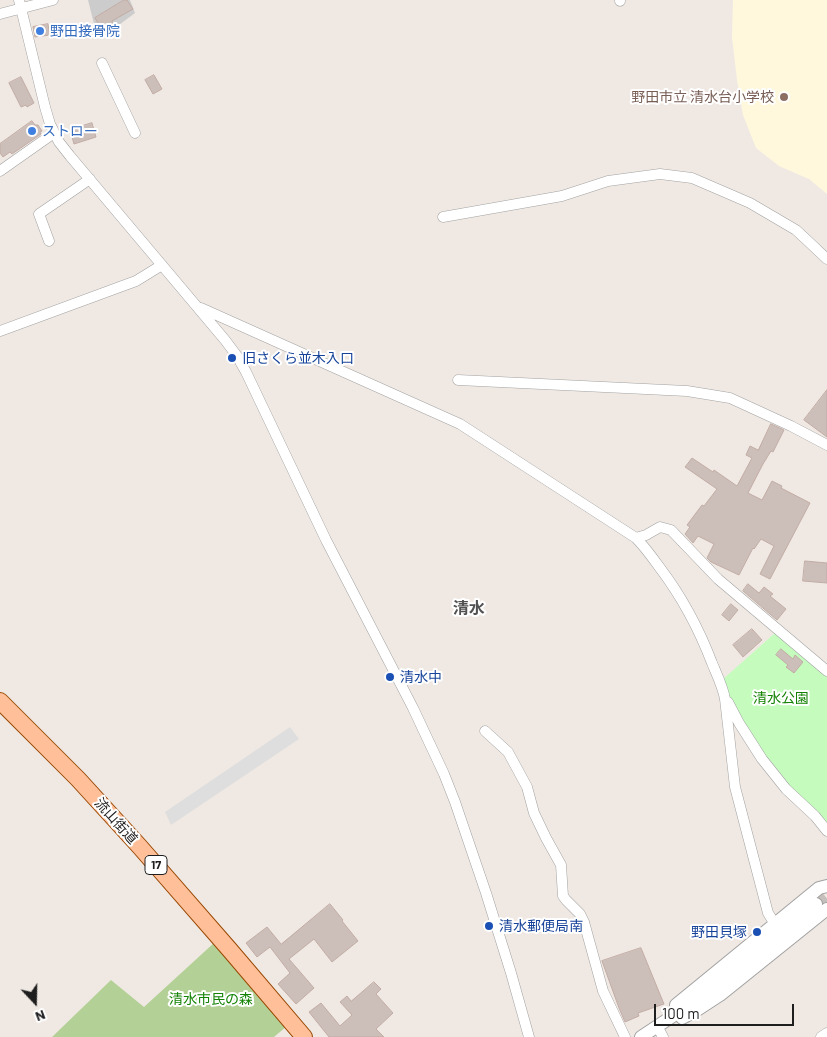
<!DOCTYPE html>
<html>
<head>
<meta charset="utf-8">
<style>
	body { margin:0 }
	#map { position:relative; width:827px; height:1037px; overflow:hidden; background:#f0e9e3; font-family:Barlow,sans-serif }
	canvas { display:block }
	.north { position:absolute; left:10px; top:977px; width:50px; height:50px; -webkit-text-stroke:4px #fff; paint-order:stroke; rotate:159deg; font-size:14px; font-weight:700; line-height:20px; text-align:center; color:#1e1e1e }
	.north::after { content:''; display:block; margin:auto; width:18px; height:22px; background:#1e1e1e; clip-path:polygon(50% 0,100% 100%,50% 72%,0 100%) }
	.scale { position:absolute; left:654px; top:1004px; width:140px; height:22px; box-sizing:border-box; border:2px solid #1e1e1e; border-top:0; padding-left:6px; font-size:15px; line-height:18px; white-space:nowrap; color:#1e1e1e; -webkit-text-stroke:4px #fff; paint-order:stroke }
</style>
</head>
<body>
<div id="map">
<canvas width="827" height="1037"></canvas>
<div class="north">N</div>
<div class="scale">100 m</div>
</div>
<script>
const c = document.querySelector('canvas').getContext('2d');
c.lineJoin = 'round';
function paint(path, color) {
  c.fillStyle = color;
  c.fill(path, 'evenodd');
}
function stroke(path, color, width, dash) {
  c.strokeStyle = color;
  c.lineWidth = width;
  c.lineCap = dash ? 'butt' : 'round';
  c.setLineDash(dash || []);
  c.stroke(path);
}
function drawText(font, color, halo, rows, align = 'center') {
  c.font = font + ' Barlow,"Noto Sans JP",sans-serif';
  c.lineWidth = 4;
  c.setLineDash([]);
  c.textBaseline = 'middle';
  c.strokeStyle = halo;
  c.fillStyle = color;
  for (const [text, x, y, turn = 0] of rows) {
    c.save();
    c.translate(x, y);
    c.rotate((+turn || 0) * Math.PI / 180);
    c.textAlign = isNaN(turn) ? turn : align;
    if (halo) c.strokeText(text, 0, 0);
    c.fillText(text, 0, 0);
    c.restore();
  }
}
paint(new Path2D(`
	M733 0H827V194L809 179 779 166 756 148 743 115 737 80 732 37Z`), '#fff8dd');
paint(new Path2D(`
	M88 0H130L135 13 115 28 96 32Z`), '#ccc');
paint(new Path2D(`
	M215 942 287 1026 274 1037H52L111 980 144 1007Z`), '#b3d196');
paint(new Path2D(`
	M775 633 827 676V828L774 771 755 744 727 693 722 680Z`), '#c5fcbe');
paint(new Path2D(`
	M290 727 299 739 171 825 165 812Z`), '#dedede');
const building = new Path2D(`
	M124 0H127L133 9 112 21 113 23 102 30 95 18Z
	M48 24 50 35 35 37 33 27Z
	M154 75 162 89 153 94 145 80Z
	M21 77 34 103 27 107 26 105 21 107 9 83Z
	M32 121 35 125H38L42 131 40 132 41 134 12 154 10 152 3 157 0 153V144Z
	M92 123 96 137 74 144 70 130Z
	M827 390V437L804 420Z
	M771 424 784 430 773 452 771 451 763 464 748 493 762 500 772 481 782 486 781 488 810 503 770 579 760 574 774 546 761 539 754 549 753 548 739 575 711 562 707 558 714 544 698 536 693 543 685 534 690 527 687 525 702 505 704 506 717 489 685 467 692 458 713 472 714 470 737 486 752 458 746 455 750 446 758 450Z
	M805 561 827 563V583L803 581Z
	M748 584 759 593 764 587 773 594 770 596 786 609 777 620 743 591Z
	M731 604 738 610 729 621 722 615Z
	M752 629 762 640 743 657 733 645Z
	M781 649 793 659 795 655 803 662 794 673 786 667 788 665 776 655Z
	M330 904 343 920 342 921 358 941 332 962 314 939 289 959 314 988 296 1004 278 984 290 973 270 947 257 957 246 943 267 927 281 944Z
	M641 948 664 1004 638 1013 639 1016 625 1022 619 1008 602 961Z
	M374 982 381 989 376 994 393 1013 376 1029 384 1037H329L309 1012 321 1003 340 1026 352 1015 340 1002 347 996 351 1001Z`);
paint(building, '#ccbeb9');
stroke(building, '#c2aca5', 1);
stroke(new Path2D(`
	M816 904 827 895`), '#c6c0bc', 12, [12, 6]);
const minor = new Path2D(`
	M19 0 45 107 50 124 59 142 70 156 225 340 237 356 246 372 326 540 413 708 444 774 455 802 486 893 511 973 529 1037
	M620 0V1
	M0 14 53 0
	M102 63 135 133
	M0 171 54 133
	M443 217 562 196 608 181 660 174 692 178 750 203 796 230 810 243 827 259
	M49 241 39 214 90 179
	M201 308 460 424 636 538C645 547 652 557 660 568 682 597 699 629 712 663 717 675 723 687 725 699L735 787 768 913 775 924
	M0 331 136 281 162 265
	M458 380 687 391 730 398 791 426 827 445
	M636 538 646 535 660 527 671 530 718 579 827 671
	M728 702 739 723 762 759 786 789 815 816 827 831
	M485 731 508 752 527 787 534 813 546 838 561 865 563 896 566 900 580 914 584 922 603 991 625 1037
	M657 1026 663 1037
	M821 1037 827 1033`);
const tertiary = new Path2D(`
	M676 1005 819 888 827 886
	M682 1018 697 1010 720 995 827 909
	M641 1037 691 1004 716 985 816 904`);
const primary = new Path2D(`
	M0 701 78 779 140 847 229 949 304 1037`);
stroke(minor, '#a2a2a2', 11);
stroke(tertiary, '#a2a2a2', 14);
stroke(primary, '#984700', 18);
stroke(minor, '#fff', 10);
stroke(tertiary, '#fff', 12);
stroke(primary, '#ffbf99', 16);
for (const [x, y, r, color] of [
	[40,31,5,"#3f7fe0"],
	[784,97,5,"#8d6e63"],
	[32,131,5,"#3f7fe0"],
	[232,358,5,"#1a4fb4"],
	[390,677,5,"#1a4fb4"],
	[489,926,5,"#1a4fb4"],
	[757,932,5,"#1a4fb4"]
]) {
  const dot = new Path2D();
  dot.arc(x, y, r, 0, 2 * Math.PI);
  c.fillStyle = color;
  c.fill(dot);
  stroke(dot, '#fff', 2);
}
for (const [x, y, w] of [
	[156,865,22]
]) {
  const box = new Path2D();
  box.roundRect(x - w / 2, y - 9.5, w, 19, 4);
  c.fillStyle = '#fff';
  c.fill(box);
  stroke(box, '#1e1e1e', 1);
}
drawText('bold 12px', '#1e1e1e', null, [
	["17",156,865]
]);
drawText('14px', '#366cbe', '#fff', [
	["野田接骨院",50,31],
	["ストロー",42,131]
], 'left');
drawText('14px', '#785e54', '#fff', [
	["野田市立 清水台小学校",774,97]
], 'right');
drawText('14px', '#164399', '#fff', [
	["旧さくら並木入口",242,358],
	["清水中",400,677],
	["清水郵便局南",499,926],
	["野田貝塚",747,932,"right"]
], 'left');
drawText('14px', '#148305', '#fff', [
	["清水公園",781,698],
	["清水市民の森",211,999]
]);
drawText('14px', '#1e1e1e', '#fff', [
	["流山街道",116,821,48]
]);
drawText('bold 16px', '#515151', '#fff', [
	["清水",469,609]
]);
</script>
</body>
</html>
